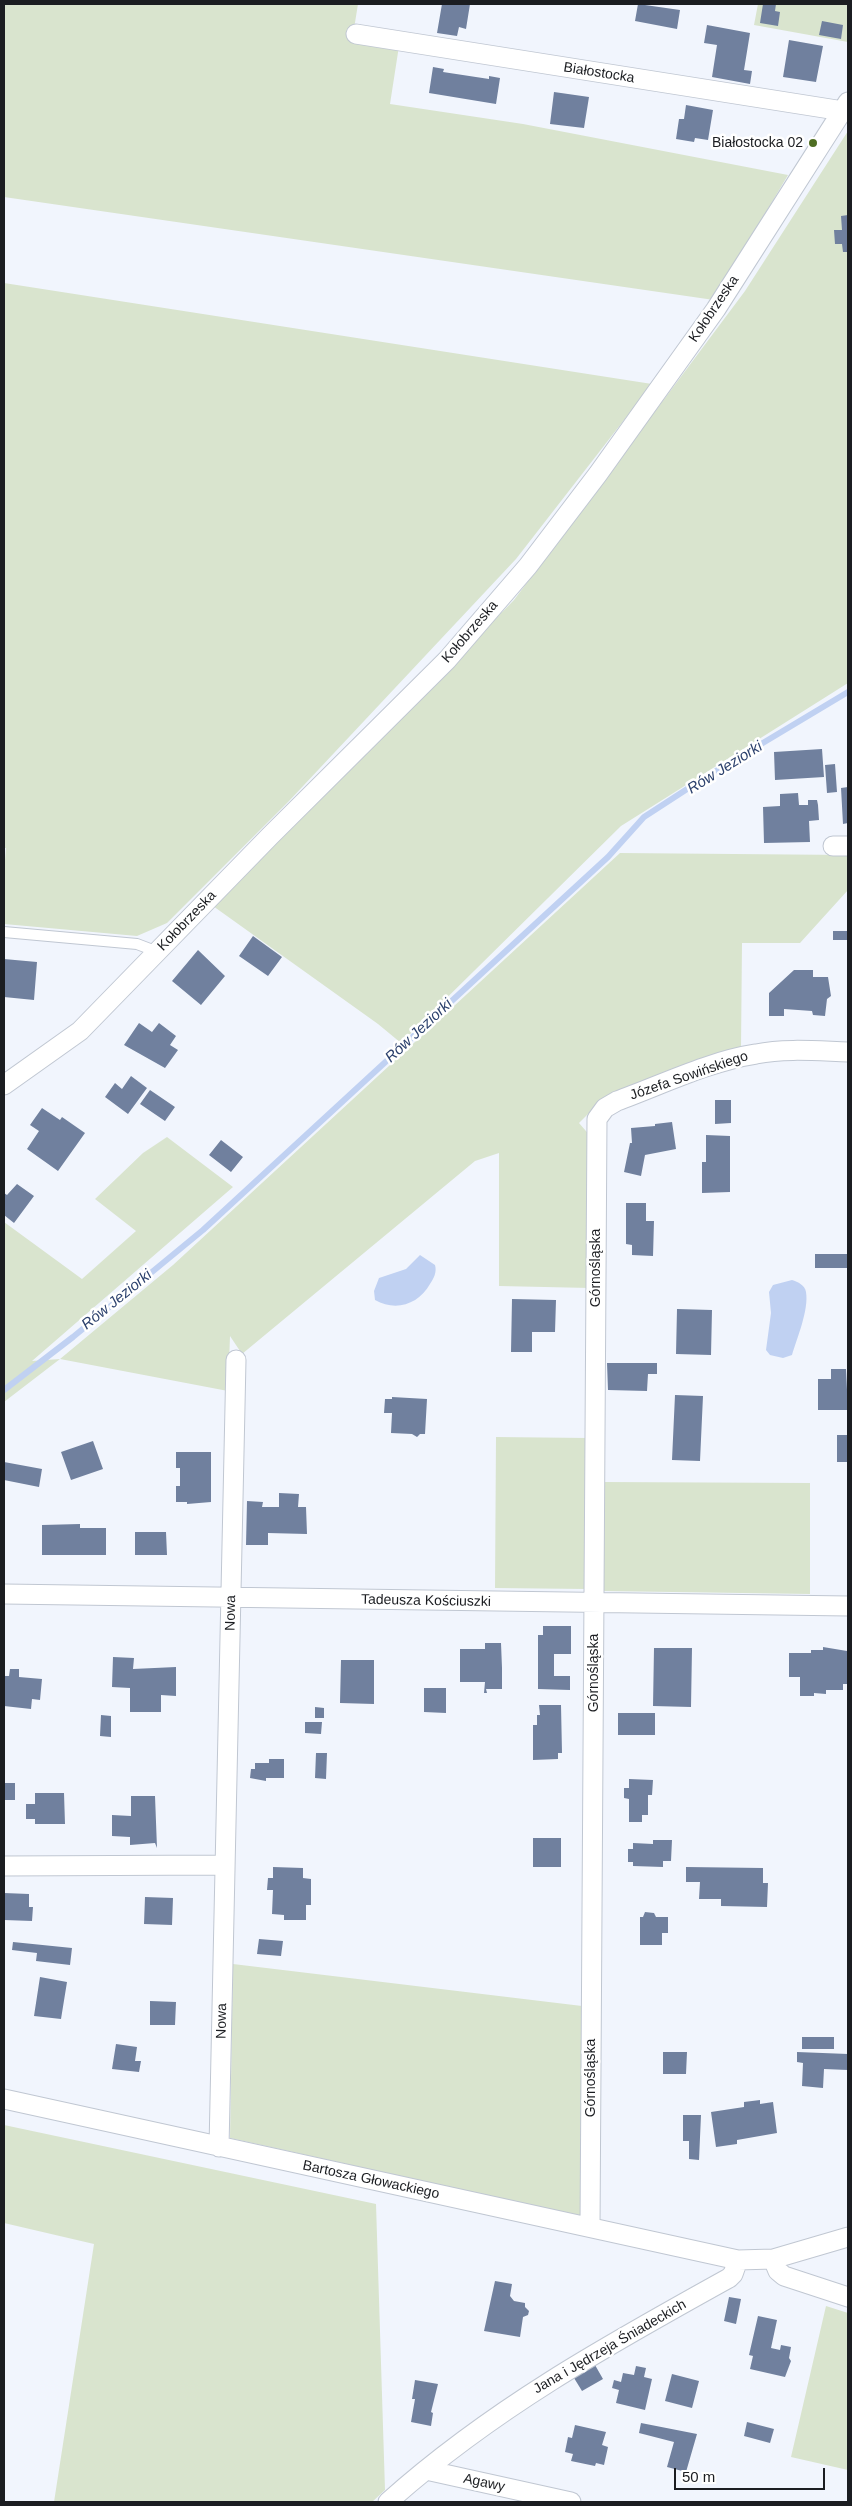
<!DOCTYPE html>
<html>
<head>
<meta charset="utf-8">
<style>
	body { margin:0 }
	#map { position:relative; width:852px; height:2506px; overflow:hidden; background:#f1f5fd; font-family:Helvetica,sans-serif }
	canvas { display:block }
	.frame { position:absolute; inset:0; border:5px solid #1b1d21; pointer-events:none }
	.scale { position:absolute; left:674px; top:2468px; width:151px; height:22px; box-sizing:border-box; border:2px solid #1b1d21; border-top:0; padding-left:6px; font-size:15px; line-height:18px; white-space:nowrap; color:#1b1d21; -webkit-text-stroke:4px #fff; paint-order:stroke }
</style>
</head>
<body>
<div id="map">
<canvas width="852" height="2506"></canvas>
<div class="frame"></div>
<div class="scale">50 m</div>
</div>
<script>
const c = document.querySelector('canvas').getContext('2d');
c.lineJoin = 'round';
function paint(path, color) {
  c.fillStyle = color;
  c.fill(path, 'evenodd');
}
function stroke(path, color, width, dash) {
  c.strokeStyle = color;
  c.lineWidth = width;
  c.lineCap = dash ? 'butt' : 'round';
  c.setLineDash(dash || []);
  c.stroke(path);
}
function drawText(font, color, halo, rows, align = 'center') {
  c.font = font + ' Helvetica,sans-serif';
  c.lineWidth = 5;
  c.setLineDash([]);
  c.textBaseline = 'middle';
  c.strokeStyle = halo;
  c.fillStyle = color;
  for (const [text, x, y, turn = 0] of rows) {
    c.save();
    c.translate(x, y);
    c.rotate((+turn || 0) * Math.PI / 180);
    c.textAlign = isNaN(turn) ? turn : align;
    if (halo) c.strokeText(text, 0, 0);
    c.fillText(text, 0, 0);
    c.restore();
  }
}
paint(new Path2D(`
	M4 4H358L352 41 399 46 390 104 523 124 788 175 714 300 4 197Z
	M758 4H848V42L754 25Z
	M848 131V683L621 826 401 1043 378 1024 213 906 514 600 745 291Z
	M4 283 652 384 516 559 289 801 167 923 137 936 4 924V871L6 848H4Z
	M620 853 848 855V890L800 943H742L741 1048 602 1100 579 1123 592 1138 590 1288 499 1286V1153L475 1161 242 1354 230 1336 228 1391 60 1359 4 1402V1222L82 1279 136 1231 95 1199 143 1153 167 1137 233 1187 32 1361 60 1359 173 1265Z
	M496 1437 588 1438 586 1589 495 1588Z
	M604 1482 810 1483V1594L604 1591Z
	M233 1964 582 2006 580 2216 230 2138Z
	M4 2125 376 2204 385 2490 372 2502H54L94 2244 4 2223Z
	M826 2306 848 2313V2470L791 2457Z`), '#d9e4ce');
paint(new Path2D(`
	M420 1255 435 1265C437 1272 434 1278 430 1284 419 1304 396 1312 375 1300L374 1291 379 1278 406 1269Z
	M792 1280C798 1282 805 1285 806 1292 809 1310 797 1338 792 1355L783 1358 770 1355 766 1350 771 1313 769 1292 773 1285Z`), '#c0d1f2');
stroke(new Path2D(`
	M4 1390 73 1337 203 1230 608 857 644 817 701 780 848 692`), '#c0d1f2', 6);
paint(new Path2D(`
	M442 4H470L466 29 459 27 457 36 437 33Z
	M638 4 680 10 677 29 635 21Z
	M763 4H776L775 11 780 12 778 26 760 23Z
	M822 21 843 25 841 39 819 35Z
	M707 25 750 33 744 70 752 71 750 84 712 77 717 45 704 43Z
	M789 40 823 46 816 82 783 77Z
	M433 67 444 69 443 72 489 79V76L500 78 496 104 429 93Z
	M554 92 589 97 584 128 550 124Z
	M686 105 713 110 708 140 695 138 694 142 676 139 679 119H684Z
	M848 215V252H843L842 244H835L834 230H842L841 216Z
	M822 749 824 777 775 780 774 752Z
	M835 764 837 792 827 793 825 765Z
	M848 787V823L843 824 841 788Z
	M798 793 799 805H808V800H817L818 805 819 820 809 821 810 842 764 843 763 807 780 806V794Z
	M833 931H848V940H833Z
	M253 936 282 957 268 976 239 956Z
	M198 950 225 976 201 1005 172 981Z
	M4 959 37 962 34 1000 4 997Z
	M794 970H813V977H828L831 996 827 999 825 1016 813 1015 812 1011 784 1009V1016H769V993Z
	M139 1023 152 1032 159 1023 176 1036 170 1045 178 1050 165 1068 124 1045Z
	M131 1076 147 1088 128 1114 105 1097 115 1083 122 1089Z
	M150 1090 175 1107 165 1121 140 1104Z
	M715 1100H731V1123L715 1124Z
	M42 1108 60 1120 62 1117 85 1133 58 1171 27 1149 39 1131 30 1125Z
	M672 1122 676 1149 645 1155 641 1176 624 1172 630 1143H632L631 1128 655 1126V1124Z
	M706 1135 730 1136V1192L702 1193V1162H706Z
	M221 1140 243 1157 231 1172 209 1155Z
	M17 1184 34 1196 14 1223 4 1215V1193L7 1195Z
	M626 1203H646V1221H654L653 1256 632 1255V1245L626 1244Z
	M815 1254H848V1268H815Z
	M512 1299 556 1300 555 1332H532V1352H511Z
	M677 1309 712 1310 711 1355 676 1354Z
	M607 1363H657V1374H648L647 1391 608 1390Z
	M831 1369H846L848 1410H818V1379H831Z
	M675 1395 703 1396 700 1461 672 1460Z
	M392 1397 427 1399 425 1434H420L417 1437 412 1434 391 1433 392 1413H384L385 1399H392Z
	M837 1435H848V1462H837Z
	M93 1441 103 1469 71 1480 61 1452Z
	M176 1452H211V1502L187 1504V1502H176V1486H180V1468H176Z
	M4 1462 42 1469 39 1487 4 1480Z
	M279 1493 299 1494 298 1507H306L307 1534 268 1533V1545H246L247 1501 263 1502 262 1507H279Z
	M80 1524V1528H106V1555H42V1525Z
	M135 1532H166L167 1555H135Z
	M543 1626H571V1654H554V1676H570V1690L538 1689V1635H543Z
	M485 1643H501L502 1668V1689H486L487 1693H484L485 1682H460V1649H485Z
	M823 1647 847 1651 848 1684H843V1690H826V1694L814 1693V1696H800V1677H789V1653H811V1650H823Z
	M654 1648H692L691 1707 653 1706Z
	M113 1657 134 1658 133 1669 176 1667V1696L161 1695V1712H130V1688L112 1687Z
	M341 1660H374V1704L340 1703Z
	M10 1669H19V1677L42 1679 40 1700 32 1699 31 1709 4 1706V1676H9Z
	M424 1688H446V1713L424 1712Z
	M539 1705H561L562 1753H558V1759L533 1760V1725H537V1715H540Z
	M315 1707 324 1708V1718H315Z
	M618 1713H655V1735H618Z
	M101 1715 111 1716V1737L100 1736Z
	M305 1722H322L321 1734 305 1733Z
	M316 1753H327L326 1779 315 1778Z
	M269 1759H284V1778H266V1781L250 1778 251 1769H255V1763H269Z
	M629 1779 653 1780 652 1795H648V1815H642V1822H629V1799L624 1798V1788H629Z
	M4 1783H15V1800H4Z
	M35 1793H64L65 1824H35V1819H26V1804H35Z
	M131 1796H155L157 1848 155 1843 130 1845V1837L112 1836V1815L131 1816Z
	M533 1838H561V1867H533Z
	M653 1840H672L671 1861H663V1867L633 1866V1862H628V1849H633V1843L653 1844Z
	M273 1867 303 1868V1878L311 1879V1905H306V1920H284V1915L272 1914 273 1890H267L268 1878H273Z
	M686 1867 763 1868V1883H768L767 1907 721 1906V1899H699L700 1882H686Z
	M4 1893 29 1894V1907H33L32 1921 4 1920Z
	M145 1897 173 1898 172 1925 144 1924Z
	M645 1912 654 1913 656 1917H668V1933H662V1945H640V1917H643Z
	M259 1939 283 1941 281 1956 257 1954Z
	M13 1942 72 1948 70 1965 36 1961 37 1953 12 1950Z
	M40 1977 67 1982 61 2019 34 2016Z
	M150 2001 176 2002 175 2025H150Z
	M802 2037H834V2049H802Z
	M116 2044 137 2047 135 2061H141L139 2072 112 2069Z
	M663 2052H687L686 2074H663Z
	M797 2052 848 2054V2070L824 2069 823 2088 802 2086 803 2063 797 2062Z
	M760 2100V2104L773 2102 777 2133 737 2140V2144L716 2147 711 2112 744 2107V2102Z
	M683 2115H701L699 2160 689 2159V2141H683Z
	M495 2281 512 2284 510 2296 514 2301 525 2303V2307L529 2311 528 2315 523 2317 520 2337 484 2331Z
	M729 2297 741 2299 736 2324 724 2321Z
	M758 2316 777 2320 771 2348 780 2350 781 2345 791 2347 789 2358 791 2361 785 2377 750 2369 753 2356 749 2355Z
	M595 2365 603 2379 582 2391 574 2378Z
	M636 2366 646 2368 644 2377 652 2379 645 2410 616 2403 619 2390 612 2388 614 2380 621 2382 623 2373 634 2375Z
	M672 2374 699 2381 692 2408 665 2401Z
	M415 2380 438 2384 431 2412 433 2413 431 2426 411 2422 415 2399H412Z
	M747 2422 774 2429 770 2443 744 2436Z
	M641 2423 697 2434 686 2472 667 2467 674 2442 639 2433Z
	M575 2425 606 2432 602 2445 608 2447 604 2465 596 2463 595 2466 571 2461 573 2454 565 2452 568 2437 572 2438Z`), '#70809e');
const service = new Path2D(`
	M4 932 137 944 158 952`);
const minor = new Path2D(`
	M356 34 843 111
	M833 846H848
	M4 1085 80 1031 270 836 447 660 528 566 598 474 716 309 848 102
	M4 1594 848 1606
	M4 1866 224 1865
	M4 2099 738 2260 773 2259 848 2237
	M219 2147 236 1360
	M590 2227 597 1119 605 1108 617 1101C661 1085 710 1061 756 1054 786 1048 817 1051 848 1052
	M773 2259 778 2271 784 2276 848 2297
	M426 2470 571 2502
	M388 2502C492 2409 608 2345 729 2278L733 2274 738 2260`);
stroke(service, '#c0c7d2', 12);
stroke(minor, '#c0c7d2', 21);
stroke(service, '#fff', 10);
stroke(minor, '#fff', 19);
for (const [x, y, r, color] of [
	[813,143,5,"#4f6e23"]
]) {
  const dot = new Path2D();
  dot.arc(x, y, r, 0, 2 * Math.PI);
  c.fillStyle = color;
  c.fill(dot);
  stroke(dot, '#fff', 2);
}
drawText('14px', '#1b1d21', '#fff', [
	["Białostocka",599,73,9],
	["Kołobrzeska",714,309,-56],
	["Kołobrzeska",470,632,-49],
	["Kołobrzeska",187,921,-46],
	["Józefa Sowińskiego",689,1076,-19],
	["Górnośląska",596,1268,-90],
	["Tadeusza Kościuszki",426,1601,1],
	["Nowa",231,1613,-89],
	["Górnośląska",594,1673,-90],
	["Nowa",222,2021,-89],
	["Górnośląska",591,2078,-90],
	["Bartosza Głowackiego",371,2180,12],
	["Jana i Jędrzeja Śniadeckich",610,2347,-30],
	["Agawy",484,2483,12]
]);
drawText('14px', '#1b1d21', '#fff', [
	["Białostocka 02",803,143]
], 'right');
drawText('italic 15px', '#2c416d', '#fff', [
	["Rów Jeziorki",725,768,-32],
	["Rów Jeziorki",419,1031,-43],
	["Rów Jeziorki",117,1300,-39]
]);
</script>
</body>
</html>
